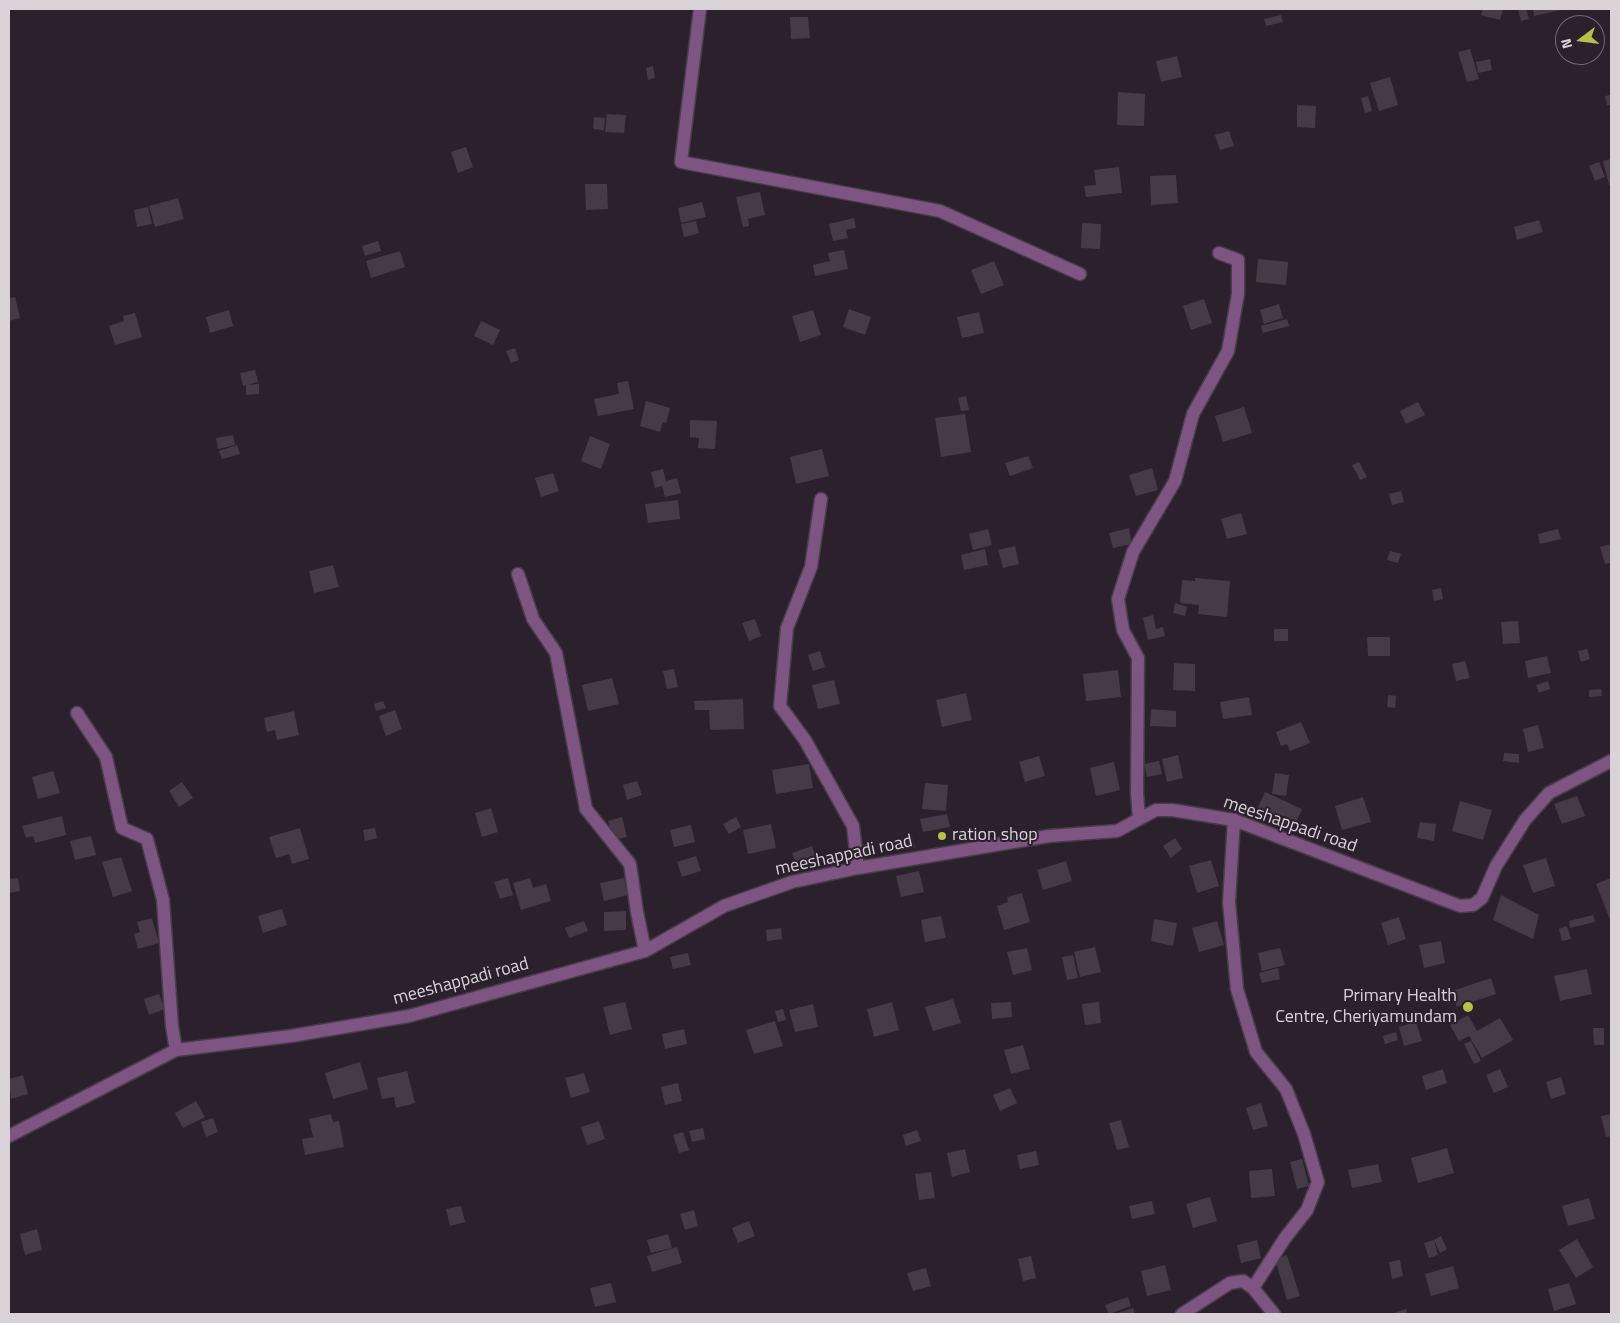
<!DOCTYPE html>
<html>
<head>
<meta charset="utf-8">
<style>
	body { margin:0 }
	#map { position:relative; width:1620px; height:1323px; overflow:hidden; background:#2b212c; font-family:"Titillium Web",sans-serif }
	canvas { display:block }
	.frame { position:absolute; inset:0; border:10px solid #d9d2d9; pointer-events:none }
	.north { position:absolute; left:1555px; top:15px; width:50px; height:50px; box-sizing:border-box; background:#2b212c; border:1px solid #716871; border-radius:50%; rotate:255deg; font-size:14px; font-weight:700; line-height:20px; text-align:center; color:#d9d2d9 }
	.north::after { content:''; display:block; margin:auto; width:18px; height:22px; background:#b8c147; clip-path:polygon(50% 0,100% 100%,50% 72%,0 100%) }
</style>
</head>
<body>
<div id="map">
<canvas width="1620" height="1323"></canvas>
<div class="frame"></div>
<div class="north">N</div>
</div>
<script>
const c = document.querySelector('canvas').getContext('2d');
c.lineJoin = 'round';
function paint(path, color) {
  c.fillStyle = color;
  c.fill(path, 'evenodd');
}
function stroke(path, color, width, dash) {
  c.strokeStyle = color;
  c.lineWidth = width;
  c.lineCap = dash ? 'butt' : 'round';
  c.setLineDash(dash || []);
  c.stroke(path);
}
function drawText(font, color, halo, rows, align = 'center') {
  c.font = font + ' "Titillium Web",sans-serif';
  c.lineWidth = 4;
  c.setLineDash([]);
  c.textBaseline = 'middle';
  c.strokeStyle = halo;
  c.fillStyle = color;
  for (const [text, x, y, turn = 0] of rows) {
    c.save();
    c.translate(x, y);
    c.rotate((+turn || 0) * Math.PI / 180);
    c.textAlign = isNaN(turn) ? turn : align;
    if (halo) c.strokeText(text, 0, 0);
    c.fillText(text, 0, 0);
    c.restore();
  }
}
paint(new Path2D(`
	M1483 9H1503L1500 20 1481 15Z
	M1518 9H1526L1529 19 1521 21Z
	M1533 9H1561V10L1534 16Z
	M1281 15 1283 22 1266 26 1264 19Z
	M790 17H808L810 38 791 39Z
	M1470 49 1479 79 1467 82 1458 52Z
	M1177 56 1182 77 1161 82 1156 61Z
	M1490 59 1492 70 1478 73 1476 62Z
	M653 66 655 78 648 80 646 68Z
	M1390 77 1398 105 1379 111 1370 83Z
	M1118 92 1145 94 1144 126 1117 125Z
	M1611 95V105H1607L1605 96Z
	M1368 96 1372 111 1365 113 1361 98Z
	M1297 105 1316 106 1315 128 1297 127Z
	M607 114 626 115 624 133 605 132Z
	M594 117 605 118 604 130 593 129Z
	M1229 131 1234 146 1220 150 1215 135Z
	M466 147 473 167 458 173 451 152Z
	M1611 159V184L1609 185 1603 161Z
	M1599 162 1605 177 1595 181 1589 166Z
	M1119 167 1122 193 1086 197 1084 186 1096 185 1094 170Z
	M1176 175 1178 203 1151 205 1150 176Z
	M585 184H607L608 209 586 210Z
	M760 192 765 215 748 219 749 226 743 227 736 197Z
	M178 198 184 219 155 227 149 206Z
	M702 202 706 217 681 223 678 208Z
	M148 207 152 224 137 227 134 210Z
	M854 218 856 228 846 230 848 238 833 241 829 224Z
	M1539 220 1543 232 1517 240 1514 227Z
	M696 221 699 233 684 237 681 224Z
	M1082 223 1101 224 1100 249 1081 248Z
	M378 241 381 251 365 256 362 246Z
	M844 250 848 269 815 276 813 265 830 261 828 253Z
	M400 251 405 267 371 278 366 261Z
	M1258 259 1288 262 1286 285 1256 282Z
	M994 261 1004 285 981 294 971 270Z
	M15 297 20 318 9 321V298Z
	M1204 299 1212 323 1191 330 1183 306Z
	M1279 304 1283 318 1264 324 1260 310Z
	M849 309 871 317 865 335 843 327Z
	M229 310 233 326 210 333 206 317Z
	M813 310 821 335 800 342 792 316Z
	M979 312 984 333 962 338 957 317Z
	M135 313 142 337 115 345 109 326 124 321 123 316Z
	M1287 319 1289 326 1263 333 1261 326Z
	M481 321 500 330 493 345 474 336Z
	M515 348 519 360 511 363 506 351Z
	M255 370 258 382 243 386 240 373Z
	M628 381 634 409 598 416 594 399 619 394 617 383Z
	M259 384V394L246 395V385Z
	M966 396 969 410 961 411 958 398Z
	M646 401 670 408 666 423 663 422 660 432 640 426Z
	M1418 402 1425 415 1406 424 1400 411Z
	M1244 407 1252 433 1223 442 1215 416Z
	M965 414 971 452 941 457 935 418Z
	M690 420 717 421 715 449 698 448 699 438 690 437Z
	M233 435 235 445 218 449 216 438Z
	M590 436 610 444 601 469 581 461Z
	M237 445 240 454 222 459 219 451Z
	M822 449 829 476 796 484 790 457Z
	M1028 456 1033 468 1010 476 1005 463Z
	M1359 462 1367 477 1360 480 1352 465Z
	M1152 468 1158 490 1136 496 1129 475Z
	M663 469 666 481 677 478 681 493 665 497 662 486 655 488 651 472Z
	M553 473 559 491 541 497 535 478Z
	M1401 491 1404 502 1392 505 1389 494Z
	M678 500 680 519 648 523 645 504Z
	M1241 513 1247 534 1227 539 1221 519Z
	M1129 528 1132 544 1113 548 1109 533Z
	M988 529 992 545 973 550 969 534Z
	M1558 529 1561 539 1540 544 1538 534Z
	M1611 544V563L1605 564 1600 547Z
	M1015 546 1019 564 1003 568 998 550Z
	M985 549 988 565 964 570 961 555Z
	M1390 551 1401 554 1398 563 1387 560Z
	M333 565 339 587 314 593 309 571Z
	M1195 578 1230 581 1227 617 1198 614 1199 605 1180 603 1182 580 1195 581Z
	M1441 588 1443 599 1434 601 1432 590Z
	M1175 603 1187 607 1185 616 1173 613Z
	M1153 615 1156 629 1163 627 1165 636 1148 640 1143 618Z
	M755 619 761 636 749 641 742 623Z
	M1518 621 1520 643 1503 644 1501 622Z
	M1274 629H1288V641H1274Z
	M1367 637H1390V656H1368Z
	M1587 649 1590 659 1581 662 1578 651Z
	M820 651 825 667 813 671 808 655Z
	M1547 656 1551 673 1528 678 1525 661Z
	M1465 661 1470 678 1456 681 1452 664Z
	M1174 663 1195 664V691L1173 690Z
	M674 669 678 687 667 689 663 671Z
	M1118 670 1121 697 1086 701 1083 674Z
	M612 678 619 704 588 711 582 685Z
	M834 680 840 704 818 709 812 685Z
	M1548 681 1550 689 1539 693 1536 685Z
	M1601 689 1602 696 1589 697V690Z
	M966 693 972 720 942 727 936 700Z
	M1388 695 1396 696 1395 708 1387 707Z
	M1249 697 1252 715 1223 719 1220 702Z
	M743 699 744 729 710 730 709 710H695L694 701Z
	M383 701 386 708 376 711 374 704Z
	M1151 709 1176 711V727L1150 726Z
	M395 710 402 729 386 736 379 716Z
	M294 711 299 735 277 740 275 730 267 732 264 718Z
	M1301 722 1310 743 1290 751 1287 744 1281 746 1276 732Z
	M1538 725 1544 748 1528 752 1523 729Z
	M1504 753 1519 754V763L1503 761Z
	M1178 755 1183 778 1167 782 1162 759Z
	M1039 756 1045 776 1025 782 1019 762Z
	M1159 761 1162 774 1147 777 1144 764Z
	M1114 762 1120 790 1096 796 1090 768Z
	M809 764 813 788 776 794 772 770Z
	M53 771 60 793 38 799 32 777Z
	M1275 773 1289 775 1286 796 1272 794Z
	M637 781 642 795 627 800 623 785Z
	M182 782 193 798 179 807 169 791Z
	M925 783 948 785 946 811 922 809Z
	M1265 792 1302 809 1293 829 1256 812Z
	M1577 796 1585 816 1562 824 1554 804Z
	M1363 797 1371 822 1342 830 1335 806Z
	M1460 801 1492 810 1483 840 1452 831Z
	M491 808 498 832 482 837 475 813Z
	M947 814 950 827 923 832 920 819Z
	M62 816 66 835 35 843 33 836 26 838 22 826Z
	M622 817 627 837 613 840 608 821Z
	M736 817 741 827 729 834 723 824Z
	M1420 822 1436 824 1434 841 1417 838Z
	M771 824 776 848 748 854 743 830Z
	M691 825 695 842 674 847 670 830Z
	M300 828 309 859 292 864 289 854 276 858 269 837Z
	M375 828 377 838 365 841 363 830Z
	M91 836 96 855 75 860 70 841Z
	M912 837 915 847 905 850 902 839Z
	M1175 838 1182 849 1171 858 1163 846Z
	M872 843 875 855 863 858 860 845Z
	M812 846 817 860 797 868 792 853Z
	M696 856 701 871 682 877 677 862Z
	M121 857 132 891 113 897 102 862Z
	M1546 858 1555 886 1533 893 1523 865Z
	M1211 860 1219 886 1197 893 1189 866Z
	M1066 861 1072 881 1043 890 1037 870Z
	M919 871 924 892 901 897 896 876Z
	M18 878 20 891 9 893V879Z
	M508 878 513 895 500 899 494 882Z
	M530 878 533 888 546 884 551 901 521 910 513 883Z
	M624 878 628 895 604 901 600 883Z
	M1611 878V922L1596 884Z
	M1022 893 1030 922 1004 930 997 906 1008 902 1007 897Z
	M1501 895 1539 915 1533 939 1493 920Z
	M282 909 287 925 263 933 258 916Z
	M626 911V930L604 931V912Z
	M1593 915 1595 922 1570 928 1569 921Z
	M941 916 946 938 925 942 921 920Z
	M1399 917 1406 939 1388 945 1381 923Z
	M152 918 159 943 138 949 134 934 140 932 137 922Z
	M1154 919 1177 923 1173 946 1151 941Z
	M584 921 588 931 569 938 565 928Z
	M1217 921 1224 945 1199 952 1192 928Z
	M1567 926 1571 939 1562 941 1559 929Z
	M781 928 782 939 767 941 766 930Z
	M1441 941 1445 963 1424 968 1419 945Z
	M1095 947 1101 972 1080 977 1074 952Z
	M1027 948 1032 970 1013 975 1007 952Z
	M1280 948 1285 965 1262 971 1258 953Z
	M688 953 691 965 673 969 670 957Z
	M1073 955 1078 978 1067 980 1062 957Z
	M1278 968 1280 979 1262 983 1259 973Z
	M1587 969 1592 994 1560 1001 1554 976Z
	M1491 978 1496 994 1457 1007 1452 991Z
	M159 994 165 1009 149 1015 144 999Z
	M953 999 961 1023 933 1031 925 1007Z
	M625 1002 632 1029 610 1035 603 1007Z
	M892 1002 899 1030 874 1037 867 1009Z
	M1011 1002 1012 1017 992 1019 991 1003Z
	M1099 1002 1101 1023 1085 1025 1082 1004Z
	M813 1004 818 1027 795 1032 789 1010Z
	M783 1009 786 1020 778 1022 775 1011Z
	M1468 1015 1477 1031 1500 1018 1513 1040 1482 1058 1469 1036 1459 1041 1450 1025Z
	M775 1021 783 1046 754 1054 746 1030Z
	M1416 1022 1422 1041 1404 1046 1399 1027Z
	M1593 1028H1604V1045H1594Z
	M684 1029 687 1044 665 1049 662 1034Z
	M1396 1032 1398 1040 1385 1044 1383 1036Z
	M1471 1041 1481 1061 1474 1064 1464 1044Z
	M1023 1045 1030 1069 1011 1074 1004 1050Z
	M360 1062 368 1089 333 1099 325 1073Z
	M1443 1069 1447 1083 1426 1090 1422 1076Z
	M1500 1069 1508 1087 1494 1093 1486 1075Z
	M407 1071 415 1103 396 1108 394 1097 382 1099 377 1078Z
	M584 1073 590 1092 571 1098 565 1078Z
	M23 1075 28 1094 11 1099 9 1079Z
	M1561 1077 1566 1094 1551 1099 1546 1082Z
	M678 1083 682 1101 665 1105 661 1087Z
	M1010 1088 1017 1103 1000 1111 993 1095Z
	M196 1101 205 1117 183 1128 175 1113Z
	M1261 1103 1268 1126 1253 1130 1246 1108Z
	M331 1114 333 1122 339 1121 344 1147 305 1155 302 1139 313 1137 309 1119Z
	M1611 1114V1136L1606 1137 1601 1116Z
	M213 1118 218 1132 206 1137 201 1122Z
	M1121 1120 1129 1147 1117 1150 1109 1123Z
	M599 1121 605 1139 587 1145 581 1127Z
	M703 1128 705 1139 692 1142 689 1131Z
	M917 1130 921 1141 906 1146 903 1135Z
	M683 1132 689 1150 679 1153 673 1135Z
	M1447 1148 1454 1173 1418 1183 1411 1158Z
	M965 1149 970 1172 952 1177 947 1153Z
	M1036 1151 1039 1165 1020 1169 1017 1155Z
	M1302 1159 1309 1186 1297 1189 1290 1162Z
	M1378 1164 1382 1182 1352 1188 1348 1170Z
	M1272 1169 1275 1196 1251 1198 1249 1171Z
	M931 1172 935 1198 919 1200 915 1174Z
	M1210 1197 1217 1221 1193 1228 1186 1204Z
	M1589 1198 1595 1219 1568 1226 1562 1206Z
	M1152 1201 1155 1214 1132 1219 1129 1206Z
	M461 1206 465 1222 450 1226 446 1209Z
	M694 1210 698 1226 685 1230 680 1214Z
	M749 1221 755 1236 738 1243 732 1228Z
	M37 1229 42 1250 25 1255 20 1234Z
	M668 1234 672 1248 651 1253 647 1240Z
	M1441 1236 1447 1249 1440 1253 1434 1240Z
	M1577 1239 1593 1267 1576 1278 1559 1250Z
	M1257 1240 1261 1258 1241 1263 1237 1245Z
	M1434 1240 1438 1255 1429 1258 1424 1243Z
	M677 1247 682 1263 652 1272 647 1256Z
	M1287 1255 1300 1296 1287 1300 1275 1259Z
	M1031 1256 1036 1278 1023 1281 1018 1259Z
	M1400 1260 1403 1276 1392 1279 1389 1262Z
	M1165 1265 1171 1290 1147 1296 1141 1271Z
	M1453 1266 1459 1288 1431 1296 1425 1274Z
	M926 1268 931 1286 913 1291 907 1273Z
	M611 1283 616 1302 595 1307 590 1288Z
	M1569 1283 1576 1304 1554 1311 1548 1289Z
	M1128 1297 1131 1306 1109 1314 1105 1305Z
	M1133 1308 1135 1314H1115Z
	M1406 1309 1408 1314H1391Z`), '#453a46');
const minor = new Path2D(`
	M700 9 681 162 940 211 1080 274
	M821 499 811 567 787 628 780 706 805 740 853 826 858 868
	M518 574 533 619 556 653 586 809 630 864 637 912 645 951
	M77 713 106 757 122 828 147 839 163 900 172 1026 176 1050
	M1139 819 1137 793 1138 658 1123 630 1118 599 1133 552 1175 481 1193 414 1228 351 1238 294V260L1219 253
	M1234 820 1229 902 1237 989 1256 1052 1286 1089 1304 1134 1318 1182 1307 1210 1285 1238 1253 1288 1274 1314
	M9 1136 176 1050 291 1036 409 1016 645 951 724 906 792 882 858 868 1049 836 1117 831 1156 810H1172L1234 820 1460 906 1473 905 1482 898 1496 866 1525 820 1549 793 1611 761
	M1182 1314 1230 1283 1243 1281 1253 1288`);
stroke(minor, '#473d48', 15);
stroke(minor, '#7d5482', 12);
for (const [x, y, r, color] of [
	[942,836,5,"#b8c147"],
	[1468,1007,6,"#b8c147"]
]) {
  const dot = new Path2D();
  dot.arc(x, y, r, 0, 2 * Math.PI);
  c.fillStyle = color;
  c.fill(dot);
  stroke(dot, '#2b212c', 2);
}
drawText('18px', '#d9d2d9', '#2b212c', [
	["meeshappadi road",1290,825,19],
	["meeshappadi road",844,856,-12],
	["meeshappadi road",461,982,-15]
]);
drawText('18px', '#d9d2d9', '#2b212c', [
	["ration shop",952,836],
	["Primary Health",1457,997,"right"],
	["Centre, Cheriyamundam",1457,1018,"right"]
], 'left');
</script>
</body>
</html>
